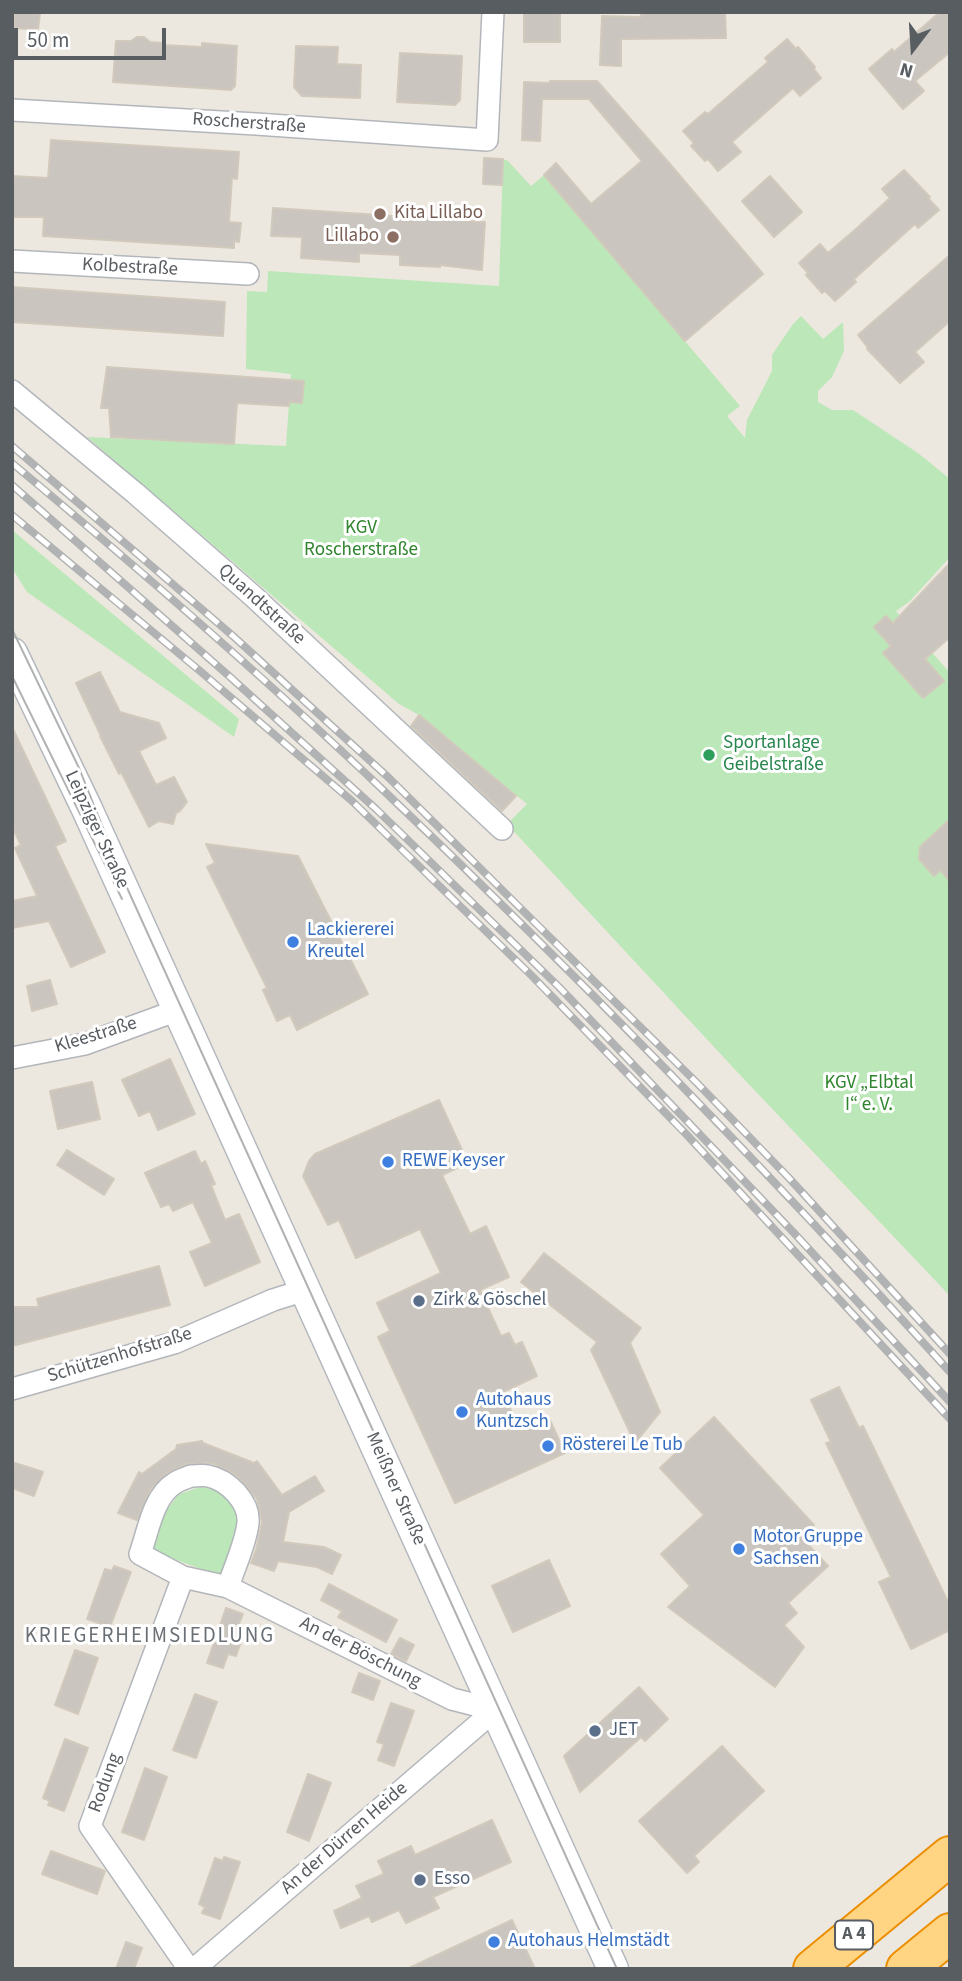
<!DOCTYPE html>
<html>
<head>
<meta charset="utf-8">
<style>
	body { margin:0 }
	#map { position:relative; width:962px; height:1981px; overflow:hidden; background:#ede8df; font-family:"Source Sans 3",sans-serif }
	canvas { display:block }
	.frame { position:absolute; inset:0; border:14px solid #585d62; pointer-events:none }
	.north { position:absolute; left:878px; top:14px; width:70px; height:70px; -webkit-text-stroke:5px #fff; paint-order:stroke; rotate:197deg; font-size:19px; font-weight:700; line-height:28px; text-align:center; color:#585d62 }
	.north::after { content:''; display:block; margin:auto; width:24px; height:32px; background:#585d62; clip-path:polygon(50% 0,100% 100%,50% 72%,0 100%) }
	.scale { position:absolute; left:14px; top:28px; width:152px; height:32px; box-sizing:border-box; border:4px solid #585d62; border-top:0; padding-left:9px; font-size:21px; line-height:24px; white-space:nowrap; color:#585d62; -webkit-text-stroke:5px #fff; paint-order:stroke }
</style>
</head>
<body>
<div id="map">
<canvas width="962" height="1981"></canvas>
<div class="frame"></div>
<div class="north">N</div>
<div class="scale">50 m</div>
</div>
<script>
const c = document.querySelector('canvas').getContext('2d');
c.lineJoin = 'round';
function paint(path, color) {
  c.fillStyle = color;
  c.fill(path, 'evenodd');
}
function stroke(path, color, width, dash) {
  c.strokeStyle = color;
  c.lineWidth = width;
  c.lineCap = dash ? 'butt' : 'round';
  c.setLineDash(dash || []);
  c.stroke(path);
}
function drawText(font, color, halo, rows, align = 'center') {
  c.font = font + ' "Source Sans 3",sans-serif';
  c.lineWidth = 6;
  c.setLineDash([]);
  c.textBaseline = 'middle';
  c.strokeStyle = halo;
  c.fillStyle = color;
  for (const [text, x, y, turn = 0] of rows) {
    c.save();
    c.translate(x, y);
    c.rotate((+turn || 0) * Math.PI / 180);
    c.textAlign = isNaN(turn) ? turn : align;
    if (halo) c.strokeText(text, 0, 0);
    c.fillText(text, 0, 0);
    c.restore();
  }
}
paint(new Path2D(`
	M503 159 508 161 531 186 544 175 740 406 727 416 745 438 747 420 772 371V355L793 324 801 316 823 339 843 322 844 351 832 377 818 391V402L832 410H853L918 453 950 479V557L909 602 896 611 950 673V1296L741 1076 507 824 527 804 419 715 399 704 87 437 286 446 291 374 246 369 247 291 267 292 268 271 499 286Z
	M12 530 239 719 234 737 27 592 12 568Z
	M200 1487 224 1492 238 1506V1535L223 1577 152 1551 162 1516 179 1494Z`), '#bce7b8');
const building = new Path2D(`
	M14 12 40 13 38 30 14 28Z
	M524 12H560V42H524Z
	M641 12H725L726 38 621 39V66L600 65 602 16 641 17Z
	M940 12H950V52L915 81 924 91 903 109 869 69 892 49 894 52Z
	M137 37H144L150 42 163 43V45L202 47V43L237 46 235 86 231 90 113 82 116 41H131Z
	M787 39 796 49 798 47 815 67 814 69 821 78 800 96 793 88 732 142 741 152 718 171 708 159 705 161 691 146 694 143 683 131 705 112 708 114 768 62 765 58Z
	M296 46 338 47 337 64 361 65 360 98 302 96 294 87Z
	M400 53 462 56 460 100 455 105 397 102Z
	M550 81H597L670 164 763 274 685 341 544 175 556 163 591 204 642 161 589 99H542L540 141 522 140 524 82 550 83Z
	M51 140 239 152 237 179 232 178 229 222 241 223 239 242 234 241V248L43 236 44 217H12V176L48 178Z
	M484 158 503 159 502 185 483 184Z
	M904 170 930 197 928 198 939 210 918 228 915 224 854 279 856 282 835 301 825 291 822 293 806 275 808 273 799 263 820 244 828 253 857 228 890 198 882 189Z
	M770 176 802 212 774 237 742 201Z
	M273 208 485 222 482 270 440 265V267L400 265V255L359 253V262L301 258 302 237 271 236Z
	M950 255V321L915 352 924 362 900 383 867 349 868 348 858 335Z
	M12 287 225 302 223 336 12 322Z
	M107 367 304 381 302 403 289 402V406L237 403 234 444 111 437 109 408H101Z
	M950 563V637L925 659 944 681 923 698 883 653 891 646 874 627 886 616 893 623Z
	M100 672 120 712 159 723 166 738 139 751 156 785 174 777 187 802 180 811 176 813 173 824 159 821 149 827 121 772 119 774 100 736H101L76 683Z
	M419 715 516 796 502 811 411 726Z
	M12 727 66 841 55 846 105 952 71 967 49 921 12 928V901L37 896 15 848 21 845 12 827Z
	M950 819V881L940 870 934 876 919 859 920 847Z
	M206 844 298 856 368 994 297 1030 290 1015 277 1021 263 990 267 988 207 867 215 863Z
	M50 980 57 1004 32 1011 27 986Z
	M170 1059 195 1114 158 1130 150 1111 139 1116 122 1080Z
	M92 1082 100 1119 58 1129 50 1091Z
	M439 1100 468 1163 442 1175 470 1234 486 1226 509 1277 480 1290 501 1336 509 1333 515 1345 522 1342 537 1376 503 1392 520 1431 549 1418 565 1453 455 1503 378 1337 390 1331 377 1303 441 1273 420 1229 356 1258 339 1220 328 1225 303 1176 309 1161 315 1154Z
	M67 1150 114 1179 104 1195 57 1165Z
	M195 1151 201 1164 205 1161 215 1184 211 1185 225 1220 239 1214 260 1262 205 1286 190 1252 212 1243 193 1202 173 1211 169 1204 161 1207 145 1173Z
	M544 1253 641 1328 630 1343 660 1412 635 1443 591 1350 597 1342 521 1282Z
	M159 1266 170 1305 12 1346V1307H39L37 1299Z
	M839 1387 859 1428 863 1426 950 1606V1630L911 1649 879 1582 891 1577 826 1443 831 1442 811 1400Z
	M714 1417 814 1525 801 1537 828 1566 788 1603 797 1613 784 1625 804 1647 775 1687 668 1607 690 1586 661 1554 704 1515 660 1468Z
	M202 1441 203 1443 254 1463 257 1461 282 1495 315 1476 324 1491 289 1512 283 1542 324 1547 341 1555 332 1574 317 1567 278 1561 274 1571 251 1563 256 1550 262 1522 257 1499 237 1476 212 1463 187 1464 167 1473 150 1490 137 1520 118 1513 139 1472 142 1474 176 1449 177 1445Z
	M12 1462 43 1472 34 1496 12 1488Z
	M549 1560 570 1606 513 1632 492 1586Z
	M114 1566 131 1572 110 1627 87 1619 105 1569 112 1571Z
	M329 1584 397 1620 386 1642 338 1617 342 1611 321 1600Z
	M226 1608 243 1614 237 1629 245 1631 236 1656 228 1654 223 1668 207 1663Z
	M400 1638 414 1645 406 1661 391 1654Z
	M75 1650 98 1658 78 1714 55 1705Z
	M359 1673 380 1681 373 1700 352 1692Z
	M639 1687 668 1719 645 1741 641 1737 580 1792 564 1756Z
	M195 1694 217 1702 196 1758 173 1750Z
	M391 1703 414 1711 394 1766 378 1760 384 1744 377 1742Z
	M65 1739 88 1748 64 1811 48 1805 50 1801 43 1798Z
	M722 1746 764 1791 694 1856 699 1862 687 1873 639 1821Z
	M145 1768 167 1777 144 1840 122 1832Z
	M308 1774 331 1783 309 1841 287 1832Z
	M492 1820 511 1862 433 1897 439 1908 406 1923 399 1910 372 1922 369 1916 341 1928 334 1911 362 1898 356 1886 384 1874 378 1861 411 1846 415 1855Z
	M51 1851 105 1871 97 1894 42 1874Z
	M224 1857 240 1862 220 1919 202 1913 205 1907 199 1904 215 1858 223 1861Z
	M512 1920 535 1969H407Z
	M126 1942 142 1948 134 1969H116Z`);
paint(building, '#cac5be');
stroke(building, '#d2c9bd', 2);
const street = new Path2D(`
	M12 110 256 124 487 140 493 12
	M12 261 248 274
	M12 391 135 493 253 596 502 829
	M12 1058 85 1044 178 1010
	M12 1389 174 1343 273 1300 305 1290
	M191 1476C196 1476 202 1475 208 1476 228 1480 250 1502 248 1523 246 1543 234 1568 228 1587L183 1577 140 1554C148 1532 153 1496 175 1483 179 1480 186 1478 191 1476Z
	M183 1577 90 1826 189 1969
	M194 1969 495 1710 452 1699 228 1587`);
const secondary = new Path2D(`
	M12 653 87 809 613 1969`);
const highway = new Path2D(`
	M813 1969 950 1856
	M906 1969 950 1933`);
stroke(street, '#b2b6bb', 24);
stroke(secondary, '#b3b8be', 33);
stroke(highway, '#eb8e00', 42);
stroke(street, '#fff', 21);
stroke(secondary, '#fff', 30);
stroke(highway, '#ffd583', 38);
stroke(new Path2D(`
	M12 629 79 768 128 890 617 1969
	M12 676 122 899`), '#b1b2b3', 2);
const rail = new Path2D(`
	M12 446 233 636 389 778 697 1083 789 1178 950 1354
	M12 463C138 568 263 676 382 789 579 976 768 1171 950 1372
	M12 485 229 676 376 809 559 987 794 1233 950 1402
	M12 515 200 671 352 801 532 976 686 1134 950 1419`);
stroke(rail, '#b1b2b3', 8);
stroke(rail, '#fff', 5, [16]);
for (const [x, y, r, color] of [
	[380,214,7,"#8d6e63"],
	[393,237,7,"#8d6e63"],
	[709,755,7,"#2e9e5b"],
	[293,942,7,"#3f7fe0"],
	[388,1162,7,"#3f7fe0"],
	[419,1301,7,"#5c6f8a"],
	[462,1412,7,"#3f7fe0"],
	[548,1446,7,"#3f7fe0"],
	[739,1549,7,"#3f7fe0"],
	[595,1731,7,"#5c6f8a"],
	[420,1880,7,"#5c6f8a"],
	[494,1942,7,"#3f7fe0"]
]) {
  const dot = new Path2D();
  dot.arc(x, y, r, 0, 2 * Math.PI);
  c.fillStyle = color;
  c.fill(dot);
  stroke(dot, '#fff', 2.5);
}
for (const [x, y, w] of [
	[854,1935,38]
]) {
  const box = new Path2D();
  box.roundRect(x - w / 2, y - 14.5, w, 29, 5);
  c.fillStyle = '#fff';
  c.fill(box);
  stroke(box, '#585d62', 2);
}
drawText('bold 18px', '#585d62', null, [
	["A 4",854,1935]
]);
drawText('19px', '#585d62', '#fff', [
	["Roscherstraße",249,124,4],
	["Kolbestraße",130,268,3],
	["Quandtstraße",261,605,42],
	["Leipziger Straße",96,830,65],
	["Kleestraße",96,1036,-17],
	["Schützenhofstraße",120,1356,-17],
	["Meißner Straße",395,1489,66],
	["An der Böschung",360,1653,27],
	["Rodung",106,1783,-70],
	["An der Dürren Heide",345,1839,-41]
]);
drawText('19px', '#785e54', '#fff', [
	["Kita Lillabo",394,214],
	["Lillabo",379,237,"right"]
], 'left');
drawText('19px', '#2f842d', '#fff', [
	["KGV",361,529],
	["Roscherstraße",361,551],
	["KGV „Elbtal",869,1084],
	["I“ e. V.",869,1106]
]);
drawText('19px', '#27864d', '#fff', [
	["Sportanlage",723,744],
	["Geibelstraße",723,766]
], 'left');
drawText('19px', '#366cbe', '#fff', [
	["Lackiererei",307,931],
	["Kreutel",307,953],
	["REWE Keyser",402,1162],
	["Autohaus",476,1401],
	["Kuntzsch",476,1423],
	["Rösterei Le Tub",562,1446],
	["Motor Gruppe",753,1538],
	["Sachsen",753,1560],
	["Autohaus Helmstädt",508,1942]
], 'left');
drawText('19px', '#4e5e75', '#fff', [
	["Zirk & Göschel",433,1301],
	["JET",609,1731],
	["Esso",434,1880]
], 'left');
c.letterSpacing = '2px';
drawText('21px', '#696f74', '#fff', [
	["KRIEGERHEIMSIEDLUNG",150,1637]
]);
c.letterSpacing = '0px';
</script>
</body>
</html>
